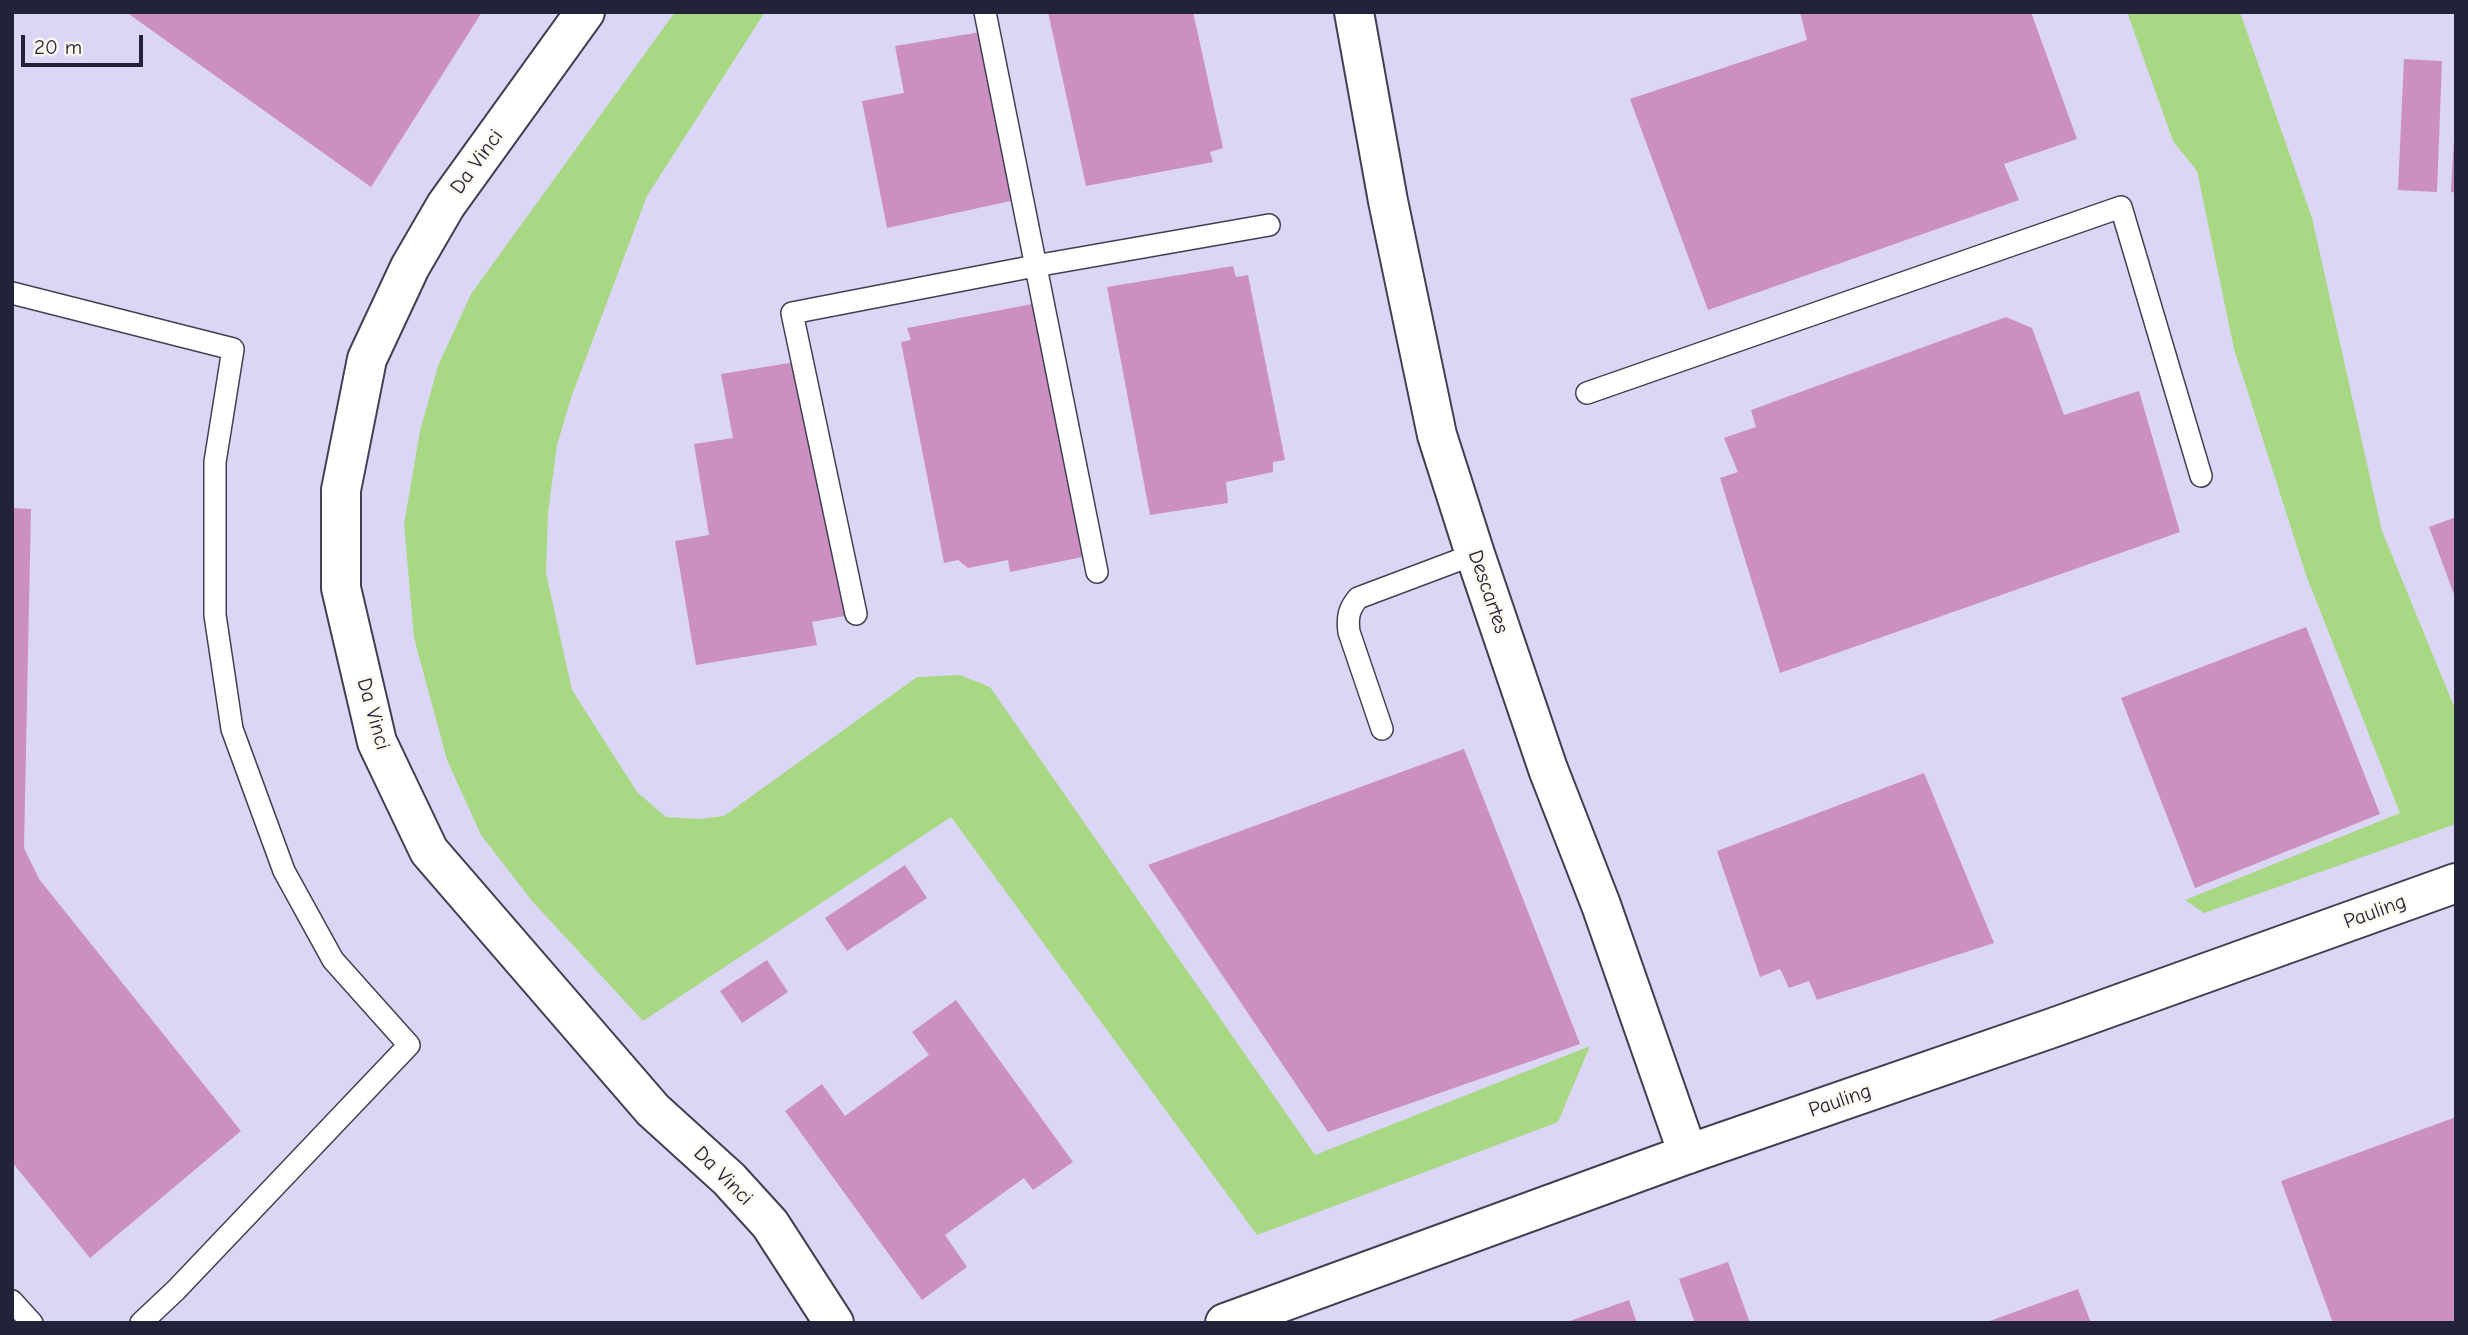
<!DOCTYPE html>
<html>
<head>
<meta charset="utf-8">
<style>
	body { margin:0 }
	#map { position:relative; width:2468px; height:1335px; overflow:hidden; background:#f0e7cc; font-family:"Comic Neue",sans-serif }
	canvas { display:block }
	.frame { position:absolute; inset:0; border:14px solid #22223b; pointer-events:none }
	.scale { position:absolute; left:21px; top:35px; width:122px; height:32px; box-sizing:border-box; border:4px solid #22223b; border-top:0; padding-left:9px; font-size:21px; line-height:24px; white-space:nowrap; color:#22223b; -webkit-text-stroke:5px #fbf7ec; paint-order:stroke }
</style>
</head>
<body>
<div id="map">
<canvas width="2468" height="1335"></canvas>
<div class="frame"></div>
<div class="scale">20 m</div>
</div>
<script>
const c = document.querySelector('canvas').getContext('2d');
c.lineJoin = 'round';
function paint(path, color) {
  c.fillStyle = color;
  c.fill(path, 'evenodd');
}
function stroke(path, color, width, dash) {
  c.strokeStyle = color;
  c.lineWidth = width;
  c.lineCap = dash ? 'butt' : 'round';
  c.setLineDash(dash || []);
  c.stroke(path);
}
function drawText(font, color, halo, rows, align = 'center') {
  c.font = font + ' "Comic Neue",sans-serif';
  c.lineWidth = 5;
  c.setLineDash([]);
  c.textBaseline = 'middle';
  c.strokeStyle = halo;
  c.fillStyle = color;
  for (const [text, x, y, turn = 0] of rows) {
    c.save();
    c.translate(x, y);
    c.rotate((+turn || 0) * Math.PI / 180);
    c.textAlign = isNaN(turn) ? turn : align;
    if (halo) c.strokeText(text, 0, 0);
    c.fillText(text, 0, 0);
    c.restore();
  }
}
paint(new Path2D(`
	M12 12H2456V1323H12Z`), '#dcd6f6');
paint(new Path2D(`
	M675 12H765L647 196 572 395 557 445 548 513 546 573 572 690 637 792 666 817 699 819 724 816 917 677 960 675 990 687 1315 1155 1590 1046 1558 1122 1257 1235 951 817 643 1021 532 901 481 835 447 760 414 638 404 524 420 431 438 366 471 294Z
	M2127 12H2240L2312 218 2382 531 2456 711V824L2204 913 2185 900 2400 813 2306 575 2234 349 2197 171 2173 141Z`), '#a9d885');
paint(new Path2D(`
	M126 12H482L371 187Z
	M1048 12H1193L1223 148 1210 152 1213 162 1086 186Z
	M1800 12H2031L2077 139 2004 164 2019 200 1708 310 1630 99 1807 40Z
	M981 32 1015 200 887 228 862 101 904 93 895 46Z
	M2404 59 2442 61 2437 192 2398 190Z
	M2454 138H2456V193L2451 192Z
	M1233 266 1236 277 1248 275 1285 460 1273 462V472L1226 482 1228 503 1150 515 1107 287Z
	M1032 304 1082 557 1010 572 1008 560 968 568 958 560 944 563 901 342 911 340 907 328Z
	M2006 317 2032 328 2064 415 2139 391 2180 532 1780 673 1720 478 1738 472 1724 438 1756 427 1751 410Z
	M802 361 850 615 812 622 817 645 696 665 675 541 709 535 694 444 733 438 721 374Z
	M12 508 31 509 24 848 39 879 241 1131 90 1258 12 1162Z
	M2456 517V597H2455L2429 527Z
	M2306 627 2380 814 2195 888 2121 698Z
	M1464 749 1580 1044 1328 1132 1148 865Z
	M1924 773 1994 943 1817 1000 1809 981 1789 988 1780 969 1760 977 1717 851Z
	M905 865 927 898 847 951 825 918Z
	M767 960 788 992 742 1023 720 991Z
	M956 1000 1073 1162 1033 1190 1024 1178 945 1235 967 1267 922 1300 785 1111 822 1084 845 1116 929 1055 912 1032Z
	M2456 1117V1323H2333L2281 1181Z
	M1728 1262 1750 1323H1695L1679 1279Z
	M2078 1289 2091 1323H1987V1322Z
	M1629 1300 1637 1323H1567V1322Z`), '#cc8fc1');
const service = new Path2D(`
	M985 12 1097 572
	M12 293 233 349 215 462V615L232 729 284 871 333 960 409 1045 176 1290 141 1323
	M1587 393 2121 207 2201 476
	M856 614 792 313 1035 266 1269 225
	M1382 729 1349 632C1347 617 1349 609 1358 598L1475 554
	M12 1301 32 1323`);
const minor = new Path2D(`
	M585 12 446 205 410 267 367 359 341 490V588L377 742 429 851 653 1110 729 1179 770 1224 834 1323
	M1354 12 1388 201 1437 435 1475 554 1548 769 1601 905 1688 1154`);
const tertiary = new Path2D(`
	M1225 1323 1688 1154 2055 1027 2456 883`);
stroke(service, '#414051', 24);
stroke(minor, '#414051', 42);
stroke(tertiary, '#414051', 42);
stroke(service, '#fff', 21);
stroke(minor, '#fff', 38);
stroke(tertiary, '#fff', 38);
drawText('21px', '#22223b', '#fbf7ec', [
	["Da Vinci",477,162,-54],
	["Descartes",1488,592,71],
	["Da Vinci",373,714,74],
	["Pauling",2375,912,-20],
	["Pauling",1840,1101,-19],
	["Da Vinci",723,1176,45]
]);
</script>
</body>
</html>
